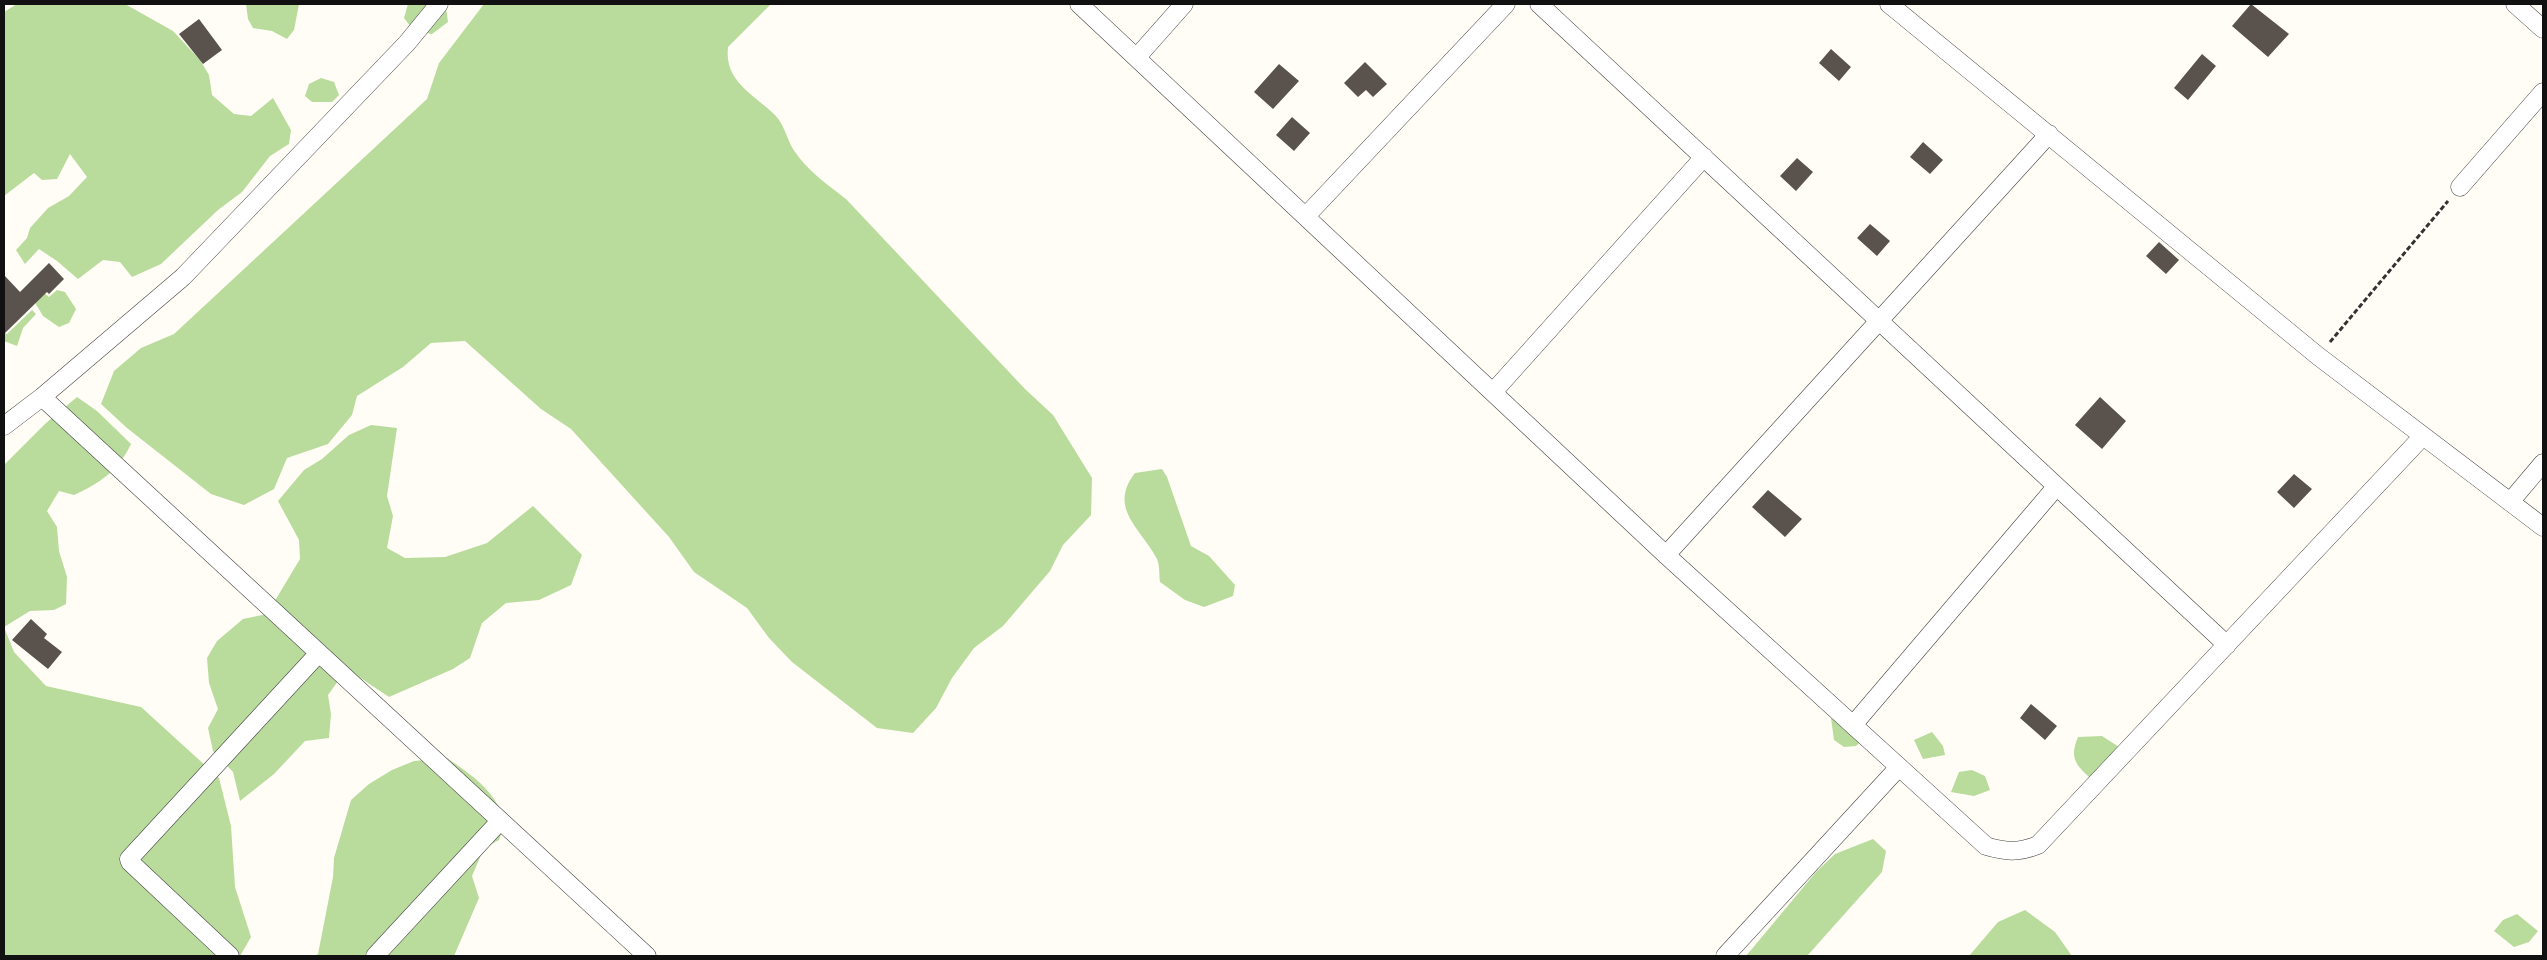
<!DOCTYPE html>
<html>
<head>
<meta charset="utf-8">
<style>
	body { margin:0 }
	#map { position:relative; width:2547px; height:960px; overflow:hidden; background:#fffdf5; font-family:"Times New Roman",serif }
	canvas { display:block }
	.frame { position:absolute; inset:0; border:5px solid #111; pointer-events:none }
</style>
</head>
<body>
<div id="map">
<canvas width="2547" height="960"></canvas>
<div class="frame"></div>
</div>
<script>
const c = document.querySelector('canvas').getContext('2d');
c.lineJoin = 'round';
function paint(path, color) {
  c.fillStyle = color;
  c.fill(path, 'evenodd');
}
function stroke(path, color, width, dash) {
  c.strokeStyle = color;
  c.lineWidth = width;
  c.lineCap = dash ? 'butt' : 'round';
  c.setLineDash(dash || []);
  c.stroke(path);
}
paint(new Path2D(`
	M17 4H125L173 31 200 60 209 75 212 95 234 114 251 116 273 98 291 130 289 144 270 156 242 192 218 210 161 264 132 277 120 262 103 260 78 279 57 261 39 249 25 264 16 250 27 238 30 228 48 208 69 196 87 177 70 154 57 179 42 180 34 173 4 196V12Z
	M246 4H299L294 30 287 39 272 31 253 28 248 19Z
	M408 4H443L446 8 448 22 432 34 414 31 404 18Z
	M484 4H771L728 47C724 82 754 94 775 115 784 124 787 139 793 149 806 170 827 184 846 199L1025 389 1053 415 1092 478 1091 515 1063 545 1050 571 1003 626 974 648 952 678 936 708 913 733 877 728 792 662 769 638 747 608 694 572 669 537 571 429 541 409 465 341 431 343 403 367 357 396 352 415 328 444 287 458 274 489 244 505 211 494 127 428 101 404 114 371 141 348 174 334 427 99 439 63Z
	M321 78 334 82 339 95 332 102H312L305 96 309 84Z
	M37 287 49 297 57 290 65 292 76 309 69 323 59 327 43 316 34 301Z
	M32 310 36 314 23 328 17 346 4 341V332L7 334Z
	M77 397 97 411 131 444C118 471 100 483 74 495L59 491 47 511 57 527 59 551 67 577 66 604 54 610 30 611 4 627 14 652 46 686 141 707 219 778 231 826 235 887 251 937 240 956H4V465L46 423Z
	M371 425 397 428 387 496 393 516 387 548 405 558 445 557 487 543 533 506 582 555 571 585 539 600 506 603 482 623 470 658 453 669 389 697 356 675 338 681 328 695 331 714 329 738 305 741 274 774 240 801 233 772 213 751 208 728 218 709 209 683 207 658 217 641 243 619 267 614 300 559 299 540 278 501 304 470 322 459 349 435Z
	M1162 469 1167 477 1191 546 1209 556 1235 585 1233 596 1204 607 1185 600 1160 582C1159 576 1160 566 1157 559 1143 530 1107 509 1135 473Z
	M1852 713 1865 737 1856 746 1844 747 1834 740 1831 718Z
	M1932 732 1943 746 1945 755 1923 759 1914 740Z
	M2102 736 2119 747 2095 782C2078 767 2068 760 2078 737Z
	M447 758C474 777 492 788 506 821L499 840 484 848 472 876 479 898 454 956H315L318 954 333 877 334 858 351 800 369 784 392 770 414 761Z
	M1972 770 1985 776 1990 790 1974 796 1951 792 1959 772Z
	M1873 839 1886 851 1882 872 1807 956H1746L1816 872 1835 854Z
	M2025 910 2055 932 2072 956H1969L1998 922Z
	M2517 914 2538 931 2529 942 2514 947 2494 931 2503 920Z`), '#b9dc9c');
paint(new Path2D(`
	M2251 4 2289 34 2268 57 2232 26Z
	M199 19 222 50 203 64 179 34Z
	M1831 49 1851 67 1839 81 1819 63Z
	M2202 54 2216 66 2188 100 2174 88Z
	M1365 62 1387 84 1373 97 1366 90 1358 97 1344 83Z
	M1279 64 1299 81 1273 109 1254 92Z
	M1292 117 1310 133 1294 151 1276 135Z
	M1923 142 1943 160 1930 174 1910 157Z
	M1797 158 1813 172 1796 191 1780 176Z
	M1870 224 1890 241 1877 256 1857 238Z
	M2159 242 2179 260 2166 274 2146 256Z
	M49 263 64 279 49 294 47 292 4 334V275L20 292Z
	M2100 397 2126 421 2102 449 2075 425Z
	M2294 474 2312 489 2294 508 2277 492Z
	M1768 490 1802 519 1785 537 1752 507Z
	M31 619 47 634 44 638 62 652 48 669 12 640Z
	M2031 704 2057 726 2045 740 2020 718Z`), '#5a524d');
const minor = new Path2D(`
	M1079 4 1666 555 1986 846C2006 852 2018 853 2038 845L2423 436
	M1539 4 2227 645
	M1889 4 2318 356 2543 527
	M2515 4 2543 29
	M1137 57 1184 4
	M2460 187 2543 92
	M1306 216 1506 4
	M1494 391 1704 157
	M42 397 647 956
	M4 426 42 397 183 277 407 43 439 4
	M2510 502 2543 463
	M1666 555 2049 134
	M1853 725 2056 487
	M230 956 130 862 129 859 318 654
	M375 956 500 821
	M1725 956 1899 767`);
stroke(minor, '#444', 19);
stroke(new Path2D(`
	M2330 342 2448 201`), '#333', 3, [5, 2.5]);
stroke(minor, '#fff', 18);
</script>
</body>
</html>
